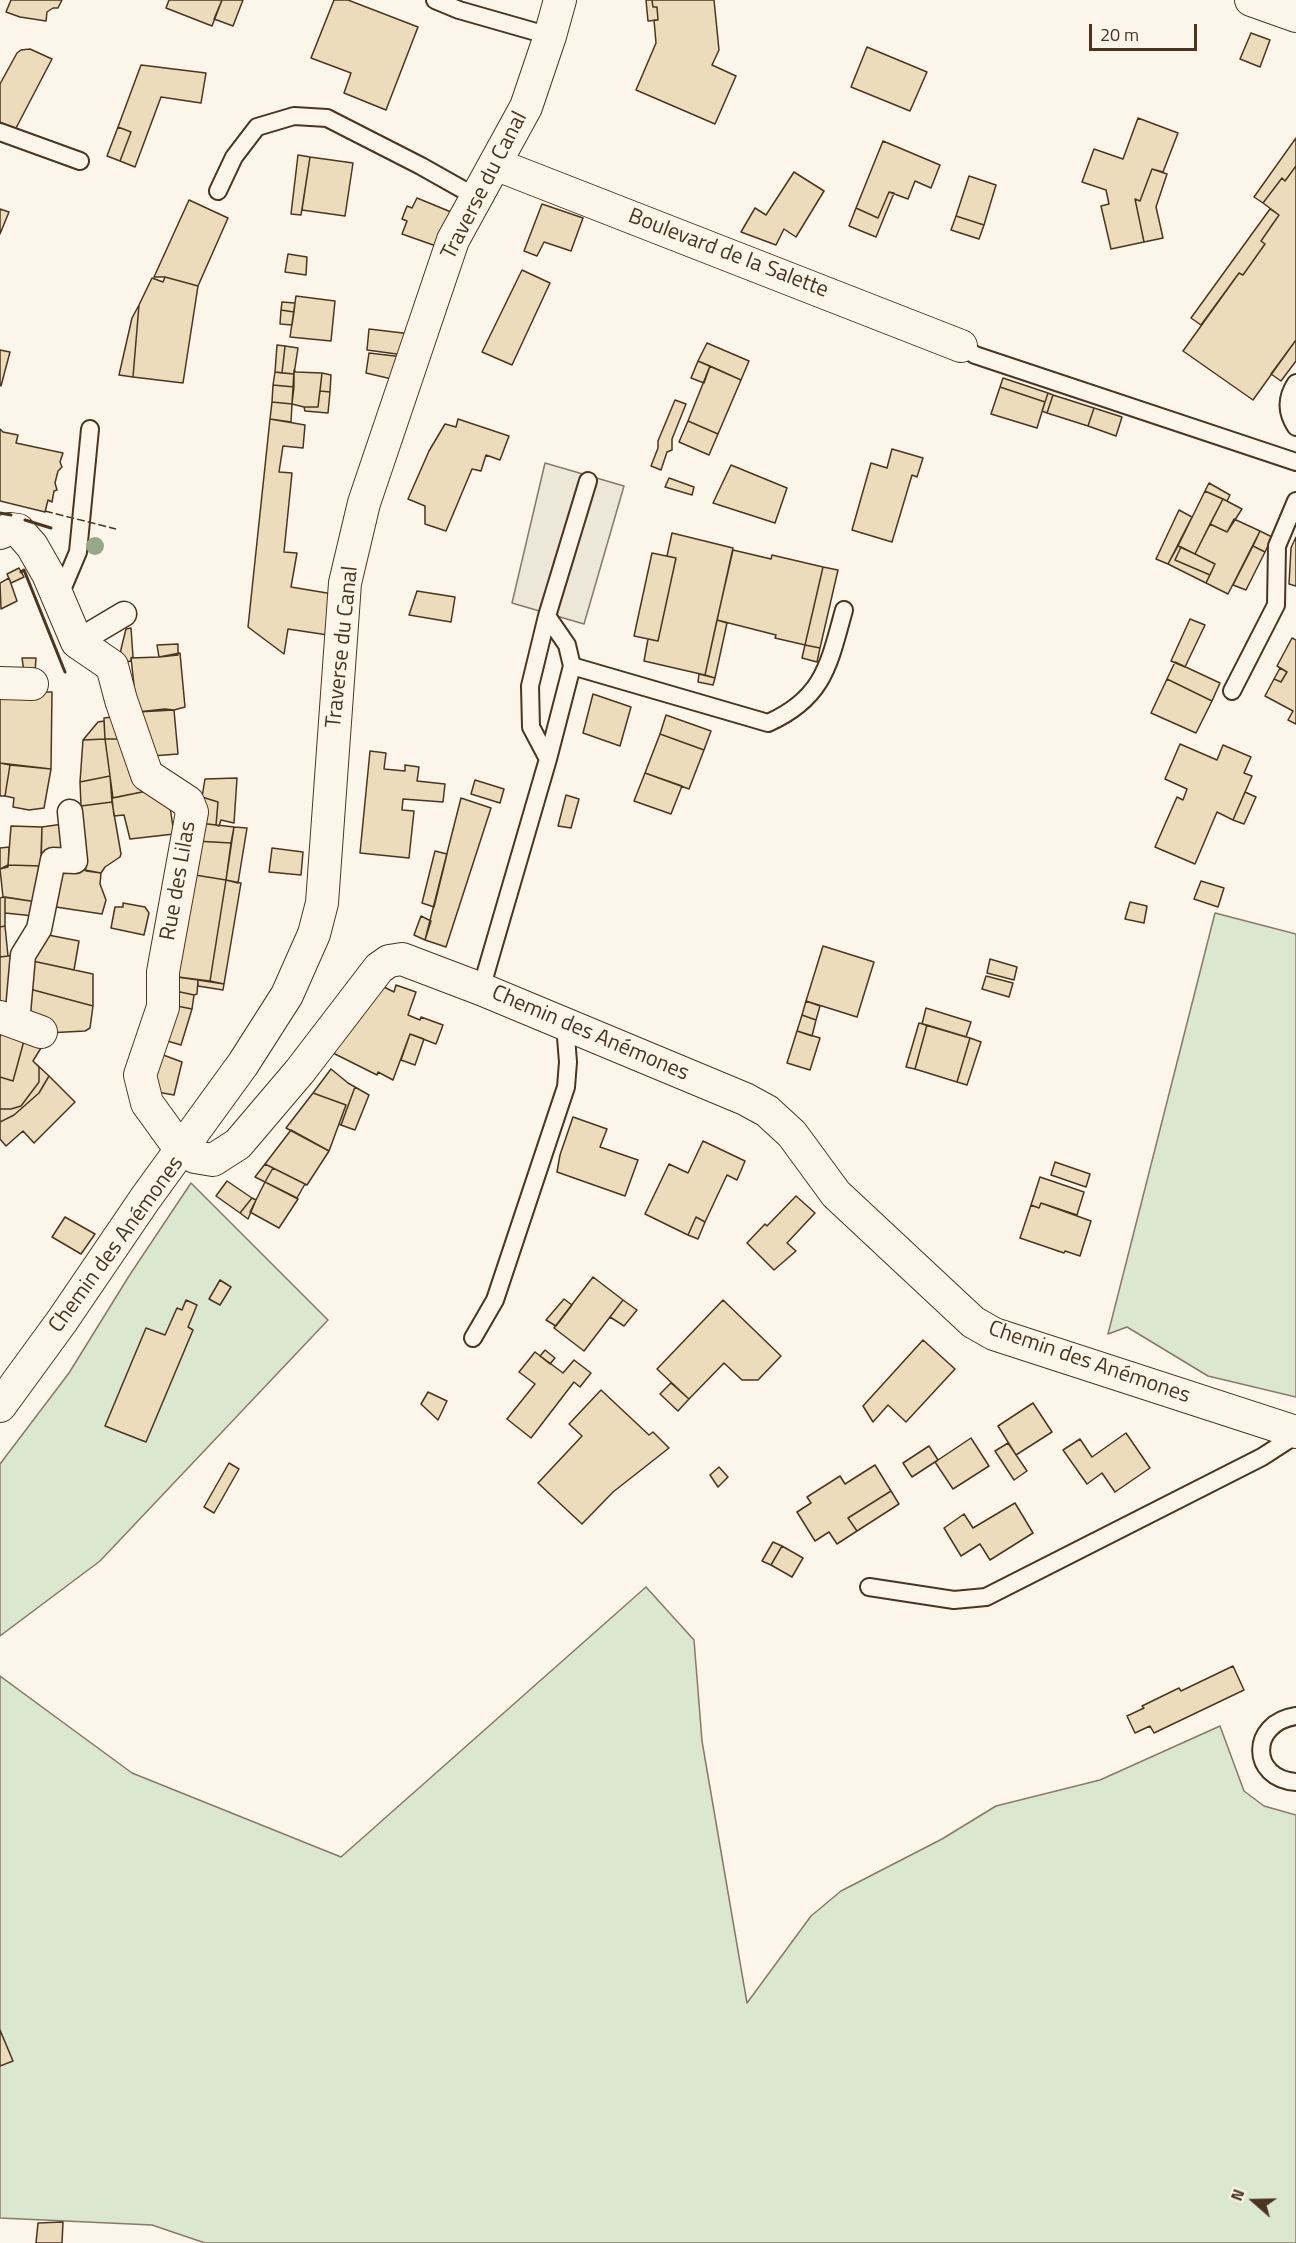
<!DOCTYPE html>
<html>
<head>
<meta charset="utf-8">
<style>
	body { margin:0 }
	#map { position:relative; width:1296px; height:2243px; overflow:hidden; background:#fbf6e9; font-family:"Titillium Web",sans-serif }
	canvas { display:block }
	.north { position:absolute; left:1224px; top:2171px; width:60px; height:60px; -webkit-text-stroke:4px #fbf6e9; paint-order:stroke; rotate:290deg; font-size:16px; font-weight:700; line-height:24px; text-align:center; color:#4a3520 }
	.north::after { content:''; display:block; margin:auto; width:21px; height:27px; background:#4a3520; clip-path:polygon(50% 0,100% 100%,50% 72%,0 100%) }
	.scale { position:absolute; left:1089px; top:24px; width:108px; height:27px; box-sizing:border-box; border:3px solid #4a3520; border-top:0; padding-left:8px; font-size:18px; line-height:21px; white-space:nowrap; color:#4a3520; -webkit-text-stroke:4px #fbf6e9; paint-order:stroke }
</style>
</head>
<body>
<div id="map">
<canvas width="1296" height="2243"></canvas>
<div class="north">N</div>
<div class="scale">20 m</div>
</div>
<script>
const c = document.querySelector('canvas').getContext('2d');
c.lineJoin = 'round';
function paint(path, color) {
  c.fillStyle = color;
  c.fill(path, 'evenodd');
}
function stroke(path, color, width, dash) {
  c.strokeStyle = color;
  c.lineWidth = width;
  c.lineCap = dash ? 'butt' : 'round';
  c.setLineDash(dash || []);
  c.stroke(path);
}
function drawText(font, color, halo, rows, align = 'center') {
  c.font = font + ' "Titillium Web",sans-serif';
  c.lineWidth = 4.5;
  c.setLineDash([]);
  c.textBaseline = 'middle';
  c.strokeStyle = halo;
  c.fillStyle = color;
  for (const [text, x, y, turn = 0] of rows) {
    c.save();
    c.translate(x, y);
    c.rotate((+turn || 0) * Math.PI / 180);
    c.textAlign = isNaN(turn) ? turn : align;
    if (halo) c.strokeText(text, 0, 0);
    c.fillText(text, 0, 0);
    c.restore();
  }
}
const green = new Path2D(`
	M1215 913 1296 934V1397L1208 1376 1127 1327 1108 1334Z
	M191 1183 328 1320 100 1561 0 1636V1464L69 1373 129 1276Z
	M646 1587 694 1640 702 1741 747 2003 811 1916 841 1891 942 1839 996 1806 1100 1780 1220 1726 1244 1791 1264 1806 1296 1815V2243H205L152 2225 0 2218V1676L132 1773 341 1857Z`);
paint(green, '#dce7d0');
stroke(green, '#887966', 1.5);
const parking = new Path2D(`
	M545 463 624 486 584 624 512 603Z`);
paint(parking, '#ede7d9');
stroke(parking, '#887966', 1.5);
const building = new Path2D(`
	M11 0H62L58 8H53L47 12 46 21 20 17 6 12Z
	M169 0H222L212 26 166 8Z
	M222 0H243L233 26 214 19Z
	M334 0H348L418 27 386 110 344 93 351 73 311 58Z
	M646 0H652L653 7H657L658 20 648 21Z
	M652 0H714L719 50 712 65 736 76 715 124 636 90 656 43 654 20H658L657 7H653Z
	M1251 33 1270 40 1260 67 1240 59Z
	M867 47 927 72 910 111 851 87Z
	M30 49 52 59 15 130 0 122V84L17 53 21 50Z
	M141 65 206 73 201 103 161 97 135 167 120 161 131 132 118 127Z
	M1138 118 1178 133 1163 172 1152 169 1140 201 1135 199 1144 242 1111 249 1101 206 1109 204 1106 190 1082 182 1094 149 1123 159Z
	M118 127 131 132 120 161 107 156Z
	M1296 138V166L1285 181 1282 178 1263 203 1254 197Z
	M883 141 940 165 931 188 915 181 908 199 889 192 878 218 856 208Z
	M298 155 310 157 301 215 291 214Z
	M310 157 353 163 345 216 302 210Z
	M1296 166V340L1253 400 1183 351 1239 273 1243 275 1265 244 1261 241 1279 215 1263 203 1282 178 1285 181Z
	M1152 169 1167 174 1156 207 1163 238 1144 242 1135 199 1140 201Z
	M794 172 824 191 796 237 784 229 776 245 741 232 755 208 766 215Z
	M969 176 996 185 984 225 956 216Z
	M889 192 894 193 876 237 849 226 856 208 878 218Z
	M417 198 451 212 436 246 402 234 407 221 402 219 407 206 412 208Z
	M189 200 228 218 198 286 165 277H154Z
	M542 204 583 218 571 251 544 242 537 256 524 251Z
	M0 209 9 212 0 234Z
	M1270 209 1279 215 1261 241 1265 244 1243 275 1239 273 1201 325 1191 318Z
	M956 216 984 225 979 239 951 230Z
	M288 254 307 257 306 275 285 272Z
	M522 270 550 283 512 365 482 352Z
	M165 277 198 286 183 383 133 377 139 305 152 278 163 282Z
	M296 296 335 301 331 341 290 337Z
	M282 302 295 303 294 312 281 310Z
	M139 305 133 377 119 375 132 318Z
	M281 310 294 312 292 325 280 324Z
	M369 329 411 334 404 355 367 350Z
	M1296 340V361L1281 381 1271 374Z
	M707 343 749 361 741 380 698 361Z
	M277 345 285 346 282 373 275 372Z
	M285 346 298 348 294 374 282 373Z
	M0 350 10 352 1 386 0 385Z
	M369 353 403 357 396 380 366 373Z
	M698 361 710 366 704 383 691 378Z
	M710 366 741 380 718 434 688 421Z
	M294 370 296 372 322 373 318 407H304L292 404Z
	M275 372 294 374V387L273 385Z
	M322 373 331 375 330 392 320 391Z
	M1003 378 1048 393 1045 402 1000 387Z
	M273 385 294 387 292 404 272 402Z
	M1000 387 1045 402 1037 428 991 414Z
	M320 391 330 392 328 413 305 411 304 407H318Z
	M1048 393 1053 395 1047 413 1042 411Z
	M1053 395 1094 408 1088 426 1047 413Z
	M675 400 686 404 672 439V450L667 452 661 470 651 466 658 448V441Z
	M272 402 292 404 291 422 270 419Z
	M1094 408 1122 417 1116 436 1088 426Z
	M270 419 305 425 303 448 283 446 279 472 292 473 284 552 297 553 291 587 333 594 328 635 288 629 284 654 248 627Z
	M458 419 509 436 500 460 486 455 481 471 472 469 446 531 425 524V506L408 499 429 451 445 424 456 427Z
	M688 421 718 434 709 455 679 442Z
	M0 429 3 432 18 435 16 443 63 453 60 462 62 467 58 471 55 483 57 490 54 491 52 502 48 500 45 512 0 501Z
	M892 449 923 458 917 477 912 475 892 542 852 530 871 463 887 468Z
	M731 465 787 488 775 523 713 503Z
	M669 478 694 487 692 495 665 487Z
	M1209 483 1230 495 1227 501 1205 491Z
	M1205 491 1223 499 1195 554 1178 546Z
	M1223 499 1242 509 1227 532 1210 524Z
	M1179 510 1192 517 1168 564 1156 559Z
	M1234 519 1260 531 1228 594 1206 583 1215 564 1195 554 1210 524 1227 532Z
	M1260 531 1272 537 1265 552 1253 546Z
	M672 533 733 548 705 675 644 661 648 639 658 641 676 558 667 556Z
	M1296 537V586L1289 584 1291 548Z
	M1178 546 1181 547 1175 560 1210 575 1206 583 1168 564Z
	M1253 546 1265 552 1246 590 1233 585Z
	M1181 547 1215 564 1210 575 1175 560Z
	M733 550 771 559 772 555 823 567 805 645 775 638 776 635 717 620Z
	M652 553 676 558 658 641 634 636Z
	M823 567 838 570 820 648 805 645Z
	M19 568 24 577 11 583 7 574Z
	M9 578 17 601 1 609 0 583Z
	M417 591 455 597 451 622 409 615Z
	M1190 619 1205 625 1185 667 1171 661Z
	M717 620 727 623 715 678 705 675Z
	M131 628 133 657 131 658V661L124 662 120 658 121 649 126 629Z
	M1292 638 1296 640V724L1288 720 1293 711 1265 696 1274 679 1281 682 1287 672 1277 666Z
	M178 644V655L159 657 157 645Z
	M805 645 820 648 817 662 802 658Z
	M180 653 185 707 174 710 137 712 131 658 159 657Z
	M22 658H36L35 672H24Z
	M1175 662 1220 683 1212 701 1167 679Z
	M1280 668 1287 672 1281 682 1274 679Z
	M699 674 715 678 713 685 698 682Z
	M1167 679 1212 701 1196 733 1151 713Z
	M0 692H52L51 769 0 763Z
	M593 694 631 707 620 746 583 733Z
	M165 709 174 710 178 754 152 756 137 712Z
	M666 715 711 731 704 750 660 734Z
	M120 716 126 739H105L104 718Z
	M104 721 105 739 83 740 98 722Z
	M660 734 704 750 689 789 645 773Z
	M105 739 110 776 80 782 83 740Z
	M105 739H126L142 792 113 798Z
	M1180 744 1217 760 1223 745 1251 757 1244 773 1252 776 1233 820 1217 812 1195 864 1155 847 1177 797 1183 800 1187 789 1165 779Z
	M370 751 386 753 384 769 405 771V765L419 767 417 781 445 784 443 802 403 799 402 810 414 811 409 858 360 853Z
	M0 763 10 765 5 796H0Z
	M10 765 51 769 44 808 29 810 13 807 14 798 5 796Z
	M645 773 682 786 671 814 634 801Z
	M110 776 112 802 81 806 80 782Z
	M237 778 234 823 221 820 219 826 216 825 218 802 202 797 205 779Z
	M475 780 504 789 500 803 471 794Z
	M152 790 169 800 174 834 130 839 124 815 114 816 112 798Z
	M1245 792 1256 797 1244 824 1233 820Z
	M566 795 579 799 571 828 558 826Z
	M202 797 218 802 216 825 199 823Z
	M461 798 491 808 446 947 425 940Z
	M112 802 121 854 120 857 105 867 101 873 86 871 81 806Z
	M199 823 234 827 231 843 195 841Z
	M63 824V852L41 854 42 827Z
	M11 826 42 827 41 866 8 865Z
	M234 827 247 828 238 883 226 880Z
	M195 841 231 843 226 880 189 874Z
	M9 847 8 867 0 869V848Z
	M272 848 303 852 301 875 269 872Z
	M435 851 447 854 434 907 422 903Z
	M8 865 41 866 37 902 3 897 0 869Z
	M56 870H85L101 873 100 884 106 900 102 914 56 907Z
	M189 874 226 880 210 981 170 976Z
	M226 880 241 883 224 984 210 981Z
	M1201 881 1224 888 1218 907 1194 899Z
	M3 897H5V926L0 927V898Z
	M5 897 37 902 34 916 5 913Z
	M1130 902 1147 906 1144 923 1125 919Z
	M123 903 145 907 149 913 144 935 111 928 115 907H123Z
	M421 916 431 921 425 940 414 935Z
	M5 926 8 956 0 957V927Z
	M43 934 79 941 74 970 28 960Z
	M823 946 874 962 857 1017 806 1001Z
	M16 955 12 1010 0 1006V957Z
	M990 959 1017 967 1014 980 987 973Z
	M28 960 93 974V1006L26 988Z
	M170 976 198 980 197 994 194 995 171 990Z
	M986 976 1013 983 1009 997 982 989Z
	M198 980 224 984 223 990 198 986Z
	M396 985 416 992 408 1015 420 1020 421 1017 443 1025 436 1044 410 1034 393 1080 378 1072 377 1075 331 1052 368 1008 367 1007 382 986 394 992Z
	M26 988 93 1006 90 1028 85 1031 47 1033 24 1013Z
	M171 990 194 995 192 1009 172 1005Z
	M806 1001 820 1006 816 1020 802 1015Z
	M172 1005 192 1009 181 1045 164 1040Z
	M926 1008 971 1022 966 1037 922 1024Z
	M802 1015 816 1020 812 1036 797 1031Z
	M919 1023 927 1025 915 1069 906 1067Z
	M927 1025 970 1038 957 1082 915 1069Z
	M2 1029 25 1037 13 1081 0 1077V1037Z
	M797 1031 820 1038 810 1070 787 1063Z
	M410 1034 424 1039 415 1065 401 1060Z
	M25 1037 44 1043 33 1061 39 1067V1082L21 1106 11 1109H0V1077L13 1081Z
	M970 1038 981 1042 967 1085 957 1082Z
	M158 1053 182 1062 174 1095 157 1092 153 1081Z
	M33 1061 49 1076 39 1093 14 1115 0 1122V1109H11L21 1106 39 1082V1067Z
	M331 1069 348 1083 355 1087 341 1125 339 1124 346 1105 313 1093Z
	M49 1076 75 1102 34 1143 23 1131 6 1146 0 1139V1122L14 1115 39 1093Z
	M355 1087 369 1095 355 1130 341 1125Z
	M313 1093 346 1105 329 1151 286 1128Z
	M573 1117 607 1129 600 1147 638 1160 625 1196 557 1172 560 1155Z
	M291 1130 329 1151 307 1185 265 1164Z
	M703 1141 745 1161 737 1180 727 1175 705 1222 696 1217 688 1235 645 1214 669 1164 688 1173Z
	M1055 1162 1090 1174 1086 1187 1051 1175Z
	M265 1164 273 1168 265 1182 255 1177Z
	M273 1168 305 1184 297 1198 265 1182Z
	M1040 1177 1084 1192 1077 1215 1041 1203 1039 1208 1031 1205Z
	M227 1181 252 1198 240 1213 216 1196Z
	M265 1182 298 1199 279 1228 250 1212Z
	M796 1196 815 1213 787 1243 796 1251 774 1270 747 1243 765 1224 767 1226Z
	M252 1198 256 1200 248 1219 240 1213Z
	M1041 1203 1091 1221 1080 1256 1065 1251 1064 1253 1020 1238 1031 1205 1039 1208Z
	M65 1217 95 1234 81 1254 52 1237Z
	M696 1217 705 1222 698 1239 688 1235Z
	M593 1277 623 1300 584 1351 554 1328Z
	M220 1280 231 1287 220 1305 209 1299Z
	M564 1299 572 1305 556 1326 546 1320Z
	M186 1300 197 1305 188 1327 193 1330 146 1442 105 1426 146 1328 165 1335 177 1308 182 1310Z
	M623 1300 637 1310 624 1326 610 1317Z
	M723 1300 781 1356 758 1380H742L724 1363 689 1399 657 1369Z
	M923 1340 955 1369 906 1422 888 1405 873 1422 863 1406Z
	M545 1350 555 1358 550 1364 540 1356Z
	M535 1352 563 1373 574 1360 591 1373 580 1387 574 1382 531 1438 507 1419 535 1384 519 1372Z
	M671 1383 689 1399 678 1411 660 1394Z
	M601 1390 649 1435 653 1432 669 1448 613 1492 582 1524 538 1483 582 1436 569 1424Z
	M428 1392 447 1401 438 1420 421 1404Z
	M1033 1403 1052 1432 1016 1455 998 1426Z
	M1126 1433 1150 1468 1115 1492 1102 1473 1087 1484 1063 1450 1080 1439 1092 1457Z
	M971 1438 989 1466 953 1489 935 1462Z
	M1008 1443 1027 1471 1014 1480 995 1451Z
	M929 1446 938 1460 912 1477 903 1463Z
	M229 1463 239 1469 214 1513 204 1507Z
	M875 1465 891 1491 848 1518 857 1531 837 1544 829 1532 815 1541 797 1512 811 1503 807 1497 840 1476 845 1484Z
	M719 1467 728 1477 718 1487 710 1475Z
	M891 1491 899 1504 857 1531 848 1518Z
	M1015 1503 1033 1533 990 1560 980 1544 961 1556 944 1528 964 1514 973 1528Z
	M773 1542 782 1546 771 1565 762 1561Z
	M782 1546 803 1558 792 1577 771 1565Z
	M1233 1666 1244 1690 1154 1733 1150 1726 1135 1733 1127 1716 1144 1708 1142 1706 1179 1688 1181 1691Z
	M0 2030 13 2061 0 2066Z
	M63 2222 62 2243H36L38 2223Z`);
paint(building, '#ecdcbc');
stroke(building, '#4a3520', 1.5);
const service = new Path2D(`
	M435 0 459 10 550 36
	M0 132 80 161
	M218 191 234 157 257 127 294 116 327 118 421 166 476 197
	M961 346 975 355 1296 462
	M1296 383C1286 398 1286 412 1296 427
	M59 597 78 552 90 429
	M547 616 530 686 531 727 548 759
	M572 666 768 723C824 698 829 664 844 610
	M1232 691 1276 605 1277 546 1296 501
	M481 989 548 759 572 666 567 645 547 616 588 481
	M473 1338 495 1300 566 1087 568 1062 565 1025
	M869 1587 954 1600 986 1597 1262 1457 1296 1435
	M1296 1716C1249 1723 1250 1779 1296 1782`);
const pedestrian = new Path2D(`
	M77 642 124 614
	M17 1023 23 955 39 929 53 860 75 861 70 812`);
const minor = new Path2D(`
	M1251 0 1296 16
	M495 164 961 346
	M0 533 10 529 18 530 32 546 48 574 77 642 112 666 121 700 147 775 188 802 192 812 163 972V1007L140 1075 147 1103 181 1150 195 1157 213 1160 238 1144 300 1071 379 968 389 961 402 959 481 989 745 1099 767 1111 792 1134 836 1194 973 1322 994 1334 1296 1432
	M0 683 32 684
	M0 1017 41 1032
	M0 1406 62 1321 145 1199 243 1064 287 995 314 934 322 903 345 583 364 503 453 240 526 107 550 36 560 0`);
stroke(service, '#4a3520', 20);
stroke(pedestrian, '#4a3520', 27);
stroke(minor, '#4a3520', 34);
stroke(service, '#fbf6e9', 16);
stroke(pedestrian, '#fbf6e9', 24);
stroke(minor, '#fbf6e9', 32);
stroke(new Path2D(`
	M45 511 116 529`), '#4a3520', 1.5, [8, 3]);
stroke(new Path2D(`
	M0 513 11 515
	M25 520 51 528
	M21 572 24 570 65 672`), '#4a3520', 3);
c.fillStyle = '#96a887';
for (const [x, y] of [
	[95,546]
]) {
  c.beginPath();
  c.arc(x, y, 9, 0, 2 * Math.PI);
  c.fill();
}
drawText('22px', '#4a3520', '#fbf6e9', [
	["Traverse du Canal",485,186,-63],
	["Boulevard de la Salette",728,254,21],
	["Traverse du Canal",343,647,-84],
	["Rue des Lilas",179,881,-80],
	["Chemin des Anémones",590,1034,23],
	["Chemin des Anémones",117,1245,-54],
	["Chemin des Anémones",1089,1363,19]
]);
</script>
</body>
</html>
